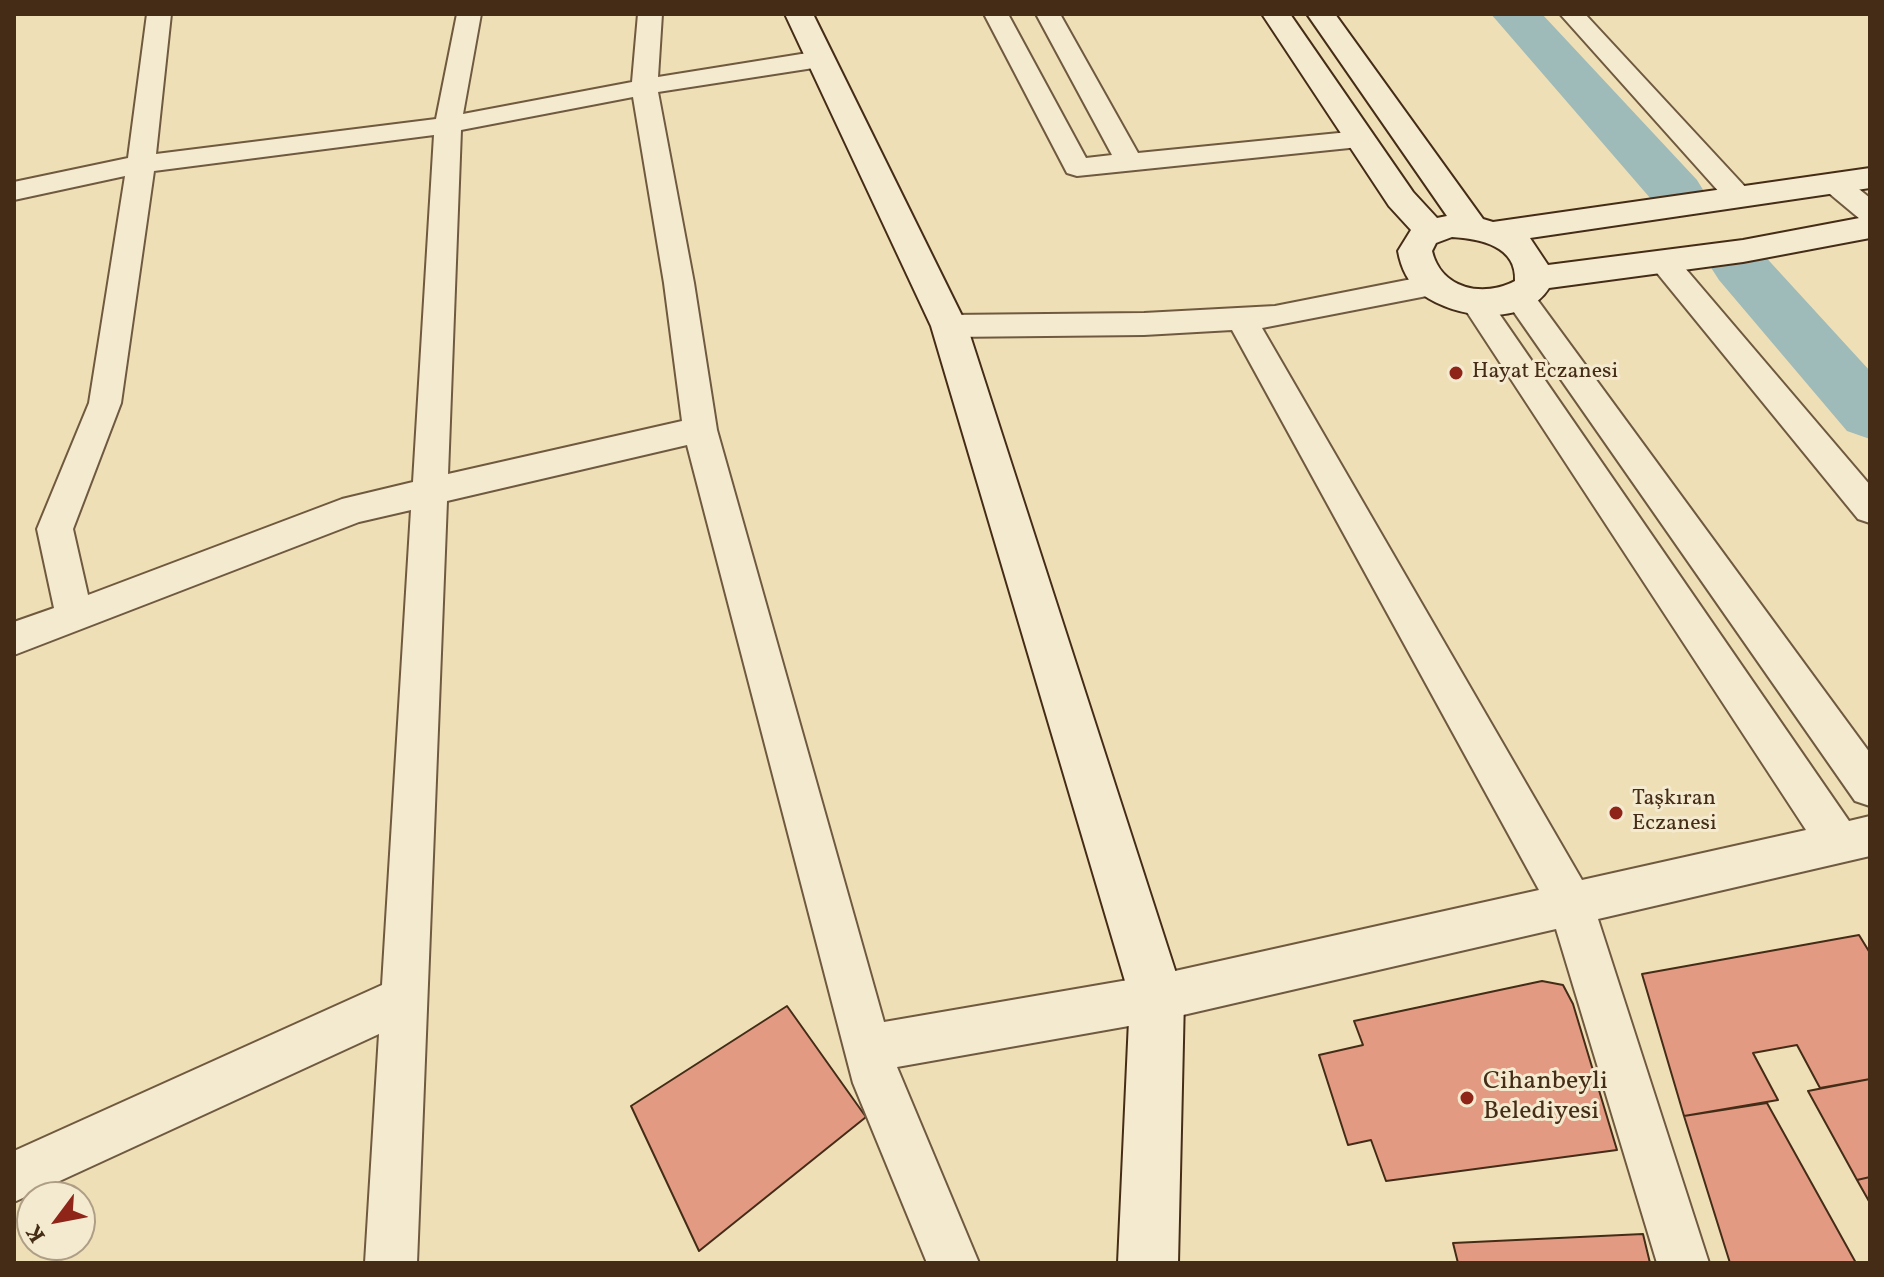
<!DOCTYPE html>
<html>
<head>
<meta charset="utf-8">
<style>
	body { margin:0 }
	#map { position:relative; width:1884px; height:1277px; overflow:hidden; background:#eedfb6; font-family:Vollkorn,serif }
	canvas { display:block }
	.frame { position:absolute; inset:0; border:16px solid #452c17; pointer-events:none }
	.north { position:absolute; left:16px; top:1181px; width:80px; height:80px; box-sizing:border-box; background:#f4ead0; border:2px solid #ae9e86; border-radius:50%; rotate:238deg; font-size:22px; font-weight:700; line-height:32px; text-align:center; color:#452c17 }
	.north::after { content:''; display:block; margin:auto; width:28px; height:36px; background:#8f2418; clip-path:polygon(50% 0,100% 100%,50% 72%,0 100%) }
</style>
</head>
<body>
<div id="map">
<canvas width="1884" height="1277"></canvas>
<div class="frame"></div>
<div class="north">K</div>
</div>
<script>
const c = document.querySelector('canvas').getContext('2d');
c.lineJoin = 'round';
function paint(path, color) {
  c.fillStyle = color;
  c.fill(path, 'evenodd');
}
function stroke(path, color, width, dash) {
  c.strokeStyle = color;
  c.lineWidth = width;
  c.lineCap = dash ? 'butt' : 'round';
  c.setLineDash(dash || []);
  c.stroke(path);
}
function drawText(font, color, halo, rows, align = 'center') {
  c.font = font + ' Vollkorn,serif';
  c.lineWidth = 6;
  c.setLineDash([]);
  c.textBaseline = 'middle';
  c.strokeStyle = halo;
  c.fillStyle = color;
  for (const [text, x, y, turn = 0] of rows) {
    c.save();
    c.translate(x, y);
    c.rotate((+turn || 0) * Math.PI / 180);
    c.textAlign = isNaN(turn) ? turn : align;
    if (halo) c.strokeText(text, 0, 0);
    c.fillText(text, 0, 0);
    c.restore();
  }
}
paint(new Path2D(`
	M1491 14H1542L1697 180 1705 193 1697 206 1677 211 1657 206Z
	M1740 246 1761 252 1870 371V439L1847 431 1719 280 1710 266 1719 252Z`), '#9ebab9');
const building = new Path2D(`
	M1859 935 1870 953V1079L1820 1088 1797 1045 1753 1053 1778 1100 1684 1116 1642 974Z
	M1542 981 1563 985 1573 1004 1617 1150 1386 1181 1371 1140 1348 1145 1319 1055 1363 1045 1354 1021Z
	M787 1006 866 1117 699 1251 631 1106Z
	M1870 1079V1177L1857 1180 1808 1091Z
	M1767 1103 1856 1263H1730L1684 1116Z
	M1870 1177V1203L1857 1180Z
	M1643 1234 1650 1263H1458L1453 1243Z`);
paint(building, '#e29b82');
stroke(building, '#452c17', 2);
const street = new Path2D(`
	M147 14H171L156 154 436 119 457 14H481L463 114 632 82 638 14H662L658 77 820 51 829 54 833 59 829 64 820 67 658 92 694 283 717 430 884 1022 1157 975 1539 890 1232 330 1144 335 949 337 938 334 933 326 938 318 949 315 1144 313 1275 306 1432 275 1443 278 1447 285 1443 292 1432 295 1262 328 1582 880 1806 830 1461 303 1465 296 1476 293 1487 296 1849 821 1870 816V856L1598 919 1709 1263H1657L1556 929 1157 1021 897 1067 979 1263H927L853 1083 687 445 447 501 417 1263H365L379 1034 14 1202V1151L382 985 411 510 359 522 14 655V622L54 608 37 529 89 403 125 176 14 200V182L128 158ZM633 97 664 283 682 421 448 474 461 130ZM434 135 413 482 342 499 88 595 73 529 121 403 154 171Z
	M984 14H1008L1086 158 1112 155 1036 14H1060L1138 153 1359 131 1368 133 1372 139 1368 145 1359 147 1077 176 1067 173Z
	M1560 14H1585L1749 191 1753 197 1749 203 1739 206 1729 203Z
	M1834 174 1844 177 1870 198V222L1860 219 1824 189 1820 183 1824 177Z
	M1663 251 1673 254 1870 485V523L1858 519 1653 268 1648 261 1653 254Z
	M1520 288 1531 291 1870 753V806L1855 801 1509 305 1505 298 1509 291Z`);
const secondary = new Path2D(`
	M785 14H813L967 326 1184 998 1178 1263H1118L1130 998 931 326Z
	M1262 14H1290L1413 192 1437 218 1447 216 1307 14H1335L1483 219 1493 222 1870 168V188L1530 238 1548 265 1743 240 1870 216V238L1743 262 1549 288C1524 328 1454 318 1422 294 1408 283 1401 268 1398 251L1411 230 1389 206ZM1452 237C1481 239 1517 246 1515 281 1483 298 1441 289 1432 251L1436 243Z`);
stroke(street, '#6f593f', 4);
stroke(secondary, '#452c17', 4);
paint(street, '#f4ead0');
paint(secondary, '#f4ead0');
for (const [x, y, r, color] of [
	[1456,373,8,"#8f2418"],
	[1616,813,8,"#8f2418"],
	[1467,1098,8,"#8f2418"]
]) {
  const dot = new Path2D();
  dot.arc(x, y, r, 0, 2 * Math.PI);
  c.fillStyle = color;
  c.fill(dot);
  stroke(dot, '#f4ead0', 3);
}
drawText('22px', '#452c17', '#f4ead0', [
	["Hayat Eczanesi",1472,373],
	["Taşkıran",1632,800],
	["Eczanesi",1632,825]
], 'left');
drawText('26px', '#452c17', '#f4ead0', [
	["Cihanbeyli",1483,1083],
	["Belediyesi",1483,1113]
], 'left');
</script>
</body>
</html>
